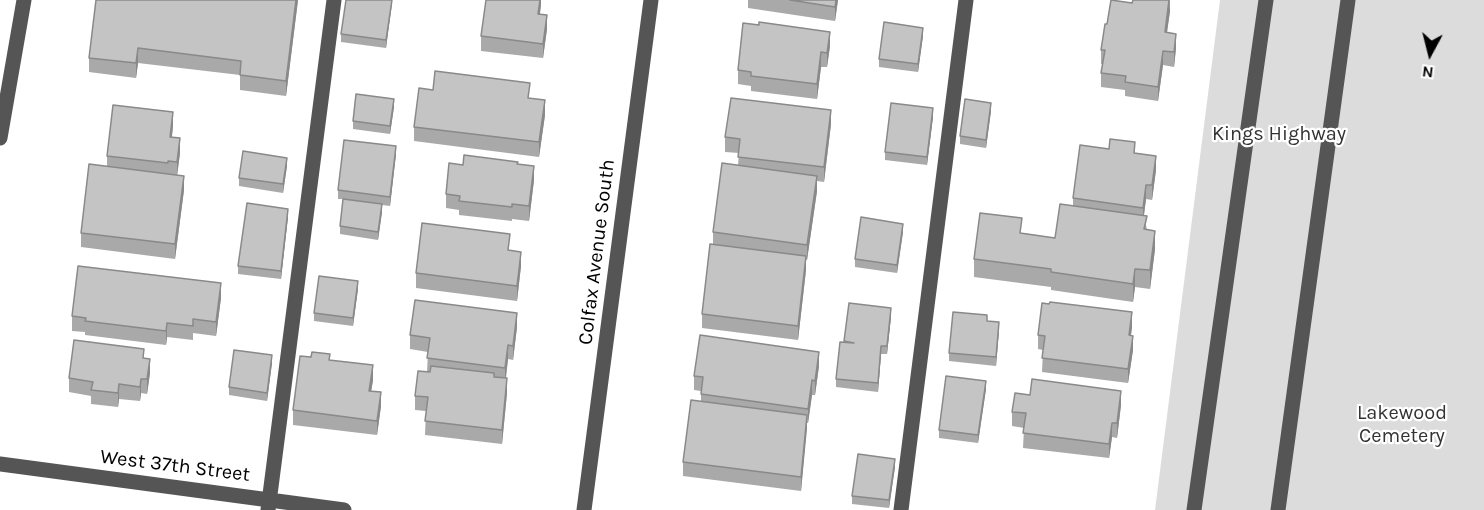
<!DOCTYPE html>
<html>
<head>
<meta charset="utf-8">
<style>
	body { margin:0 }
	#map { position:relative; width:1484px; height:510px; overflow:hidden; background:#fff; font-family:Karla,sans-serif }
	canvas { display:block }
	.north { position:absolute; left:1400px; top:24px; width:60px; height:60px; -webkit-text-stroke:4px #fff; paint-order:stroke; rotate:187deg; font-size:16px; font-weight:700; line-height:24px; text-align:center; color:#000 }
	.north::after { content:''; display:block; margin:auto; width:21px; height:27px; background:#000; clip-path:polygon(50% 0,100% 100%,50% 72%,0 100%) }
</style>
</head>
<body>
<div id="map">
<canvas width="1484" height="510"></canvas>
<div class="north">N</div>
</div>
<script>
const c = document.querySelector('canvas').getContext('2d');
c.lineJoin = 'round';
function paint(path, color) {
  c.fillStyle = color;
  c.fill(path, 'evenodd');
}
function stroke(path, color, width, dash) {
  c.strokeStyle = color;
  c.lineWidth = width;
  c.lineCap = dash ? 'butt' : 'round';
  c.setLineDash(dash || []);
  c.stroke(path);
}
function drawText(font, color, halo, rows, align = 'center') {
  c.font = font + ' Karla,sans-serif';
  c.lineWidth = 4.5;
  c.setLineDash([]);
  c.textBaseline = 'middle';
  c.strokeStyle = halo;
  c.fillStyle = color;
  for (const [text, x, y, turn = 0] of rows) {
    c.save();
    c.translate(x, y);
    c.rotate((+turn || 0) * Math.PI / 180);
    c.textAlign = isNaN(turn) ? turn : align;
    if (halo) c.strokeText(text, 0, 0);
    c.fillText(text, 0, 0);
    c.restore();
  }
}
paint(new Path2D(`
	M1220 0H1484V510H1155Z`), '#dcdcdc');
stroke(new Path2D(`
	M0 138 24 0
	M0 464 344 510
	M268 510 334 0
	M584 510 651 0
	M901 510 966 0
	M1194 510 1266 0
	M1278 510 1348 0`), '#555', 15);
paint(new Path2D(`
	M298 0 286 96 240 90V75L138 63 136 78 89 72V58Z
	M392 0 386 48 341 42V34Z
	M541 0 540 14 547 29 543 58 481 51V36Z
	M748 0H838L835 21 748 8Z
	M1170 0V11L1167 32 1176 48 1174 67 1163 65 1158 101 1125 96V90L1101 87V73L1103 64H1101V50L1107 24 1132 3Z
	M923 36 918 72 879 67V59Z
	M830 46 827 67H821L817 99 751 91V86L738 84V70Z
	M530 99 545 115 539 157 414 141V127Z
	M394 107 390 134 353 129V121Z
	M991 111 986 148 960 144V136Z
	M933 117 927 165 885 160V152Z
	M831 124 824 182 817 181V191L807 260H806V270L798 340 702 328V314L713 244V232L738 165 739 153 725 152V137Z
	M173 126 172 137 180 153 177 175 184 190 175 259 81 247V233L107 166V156Z
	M1135 153 1156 170 1152 200 1146 199 1144 215 1147 230 1155 249 1150 289 1135 287 1133 302 1051 290V287L974 277V259L1022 233 1055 238 1073 206V198Z
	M396 154 390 206 382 205V212L378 240 340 234V226L343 199H338V190Z
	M518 164 534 180 529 221 512 219V221L459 215V210L446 208V194L463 165Z
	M287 166 283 193 239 186V178Z
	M288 217 281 279 238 274V266Z
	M903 232 897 273 855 267V259Z
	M521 266 517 301 416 288V273Z
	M358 289 353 326 314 321V313Z
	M221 298 216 336 193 333V340L167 337 166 345 85 335V332L72 331V316Z
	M849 303 891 317 887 354H881L878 392 836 387V379L844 342Z
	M987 321 999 330 996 366 949 361V353Z
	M517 327 513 360 508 359 506 378 507 393 502 444 425 435 426 411 415 410V396L427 372 428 352 410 349V335Z
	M1132 327 1131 335 1133 350 1128 383 1042 372 1043 350 1038 349V335Z
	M144 358 150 373 147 394 141 393 140 401 119 399 118 407 91 404V396L69 392V378Z
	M330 360 373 380 371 391 381 406 377 435 293 425V410Z
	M272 363 267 401 229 395V387Z
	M819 366 815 395H812L808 423H807L801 491 683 476V462L701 401V391L694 390V376Z
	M986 389 978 443 939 438V430Z
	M1121 405 1117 438 1112 437 1109 458 1023 448 1024 428 1012 426V412Z
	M895 467 889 508 852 504V496Z`), '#a9a9a9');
paint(new Path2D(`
	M296 0H298L286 96V81Z
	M392 0V4L386 48V40Z
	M540 0H541V5L538 28V14Z
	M836 0H838L835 21V7Z
	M1169 0 1170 11 1165 46V32Z
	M547 15V29L543 58V44Z
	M923 28V36L918 72V64Z
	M830 32V46L827 67V53Z
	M1176 34V48L1174 67V52Z
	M138 48V63L136 78V63Z
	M1163 51V65L1158 101V87Z
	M821 52V67L817 99V84Z
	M394 99V107L390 134V126Z
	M545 100V115L539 157V142Z
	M991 103V111L986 148V140Z
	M933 108V117L927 165V157Z
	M831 110V124L824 182V167Z
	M173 112V126L170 152V137Z
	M180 138V153L177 176V162Z
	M396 146V154L390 206V197Z
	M1156 156V170L1152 200V185Z
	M287 158V166L283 193V184Z
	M534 166V180L529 221V206Z
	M184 176V190L175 259V244Z
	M817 176V191L807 260V245Z
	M1146 185V199L1143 222V208Z
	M382 204V212L378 240V232Z
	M288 209V217L281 279V271Z
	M903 224V232L897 273V265Z
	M1155 231V249L1150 289V270Z
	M521 252V266L517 301V286Z
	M806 256V270L798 340V326Z
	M1135 269V287L1133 302V284Z
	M358 281V289L353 326V318Z
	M221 283V298L216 336V322Z
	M891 308V317L887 354V346Z
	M1132 312V327L1129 349V335Z
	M517 313V327L513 360V346Z
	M999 322V330L996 366V357Z
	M167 323V337L166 345V331Z
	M1133 336V350L1128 383V369Z
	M508 345V359L505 383V368Z
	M881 346V354L878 392V383Z
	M819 352V366L815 395V381Z
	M272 355V363L267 401V393Z
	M150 359V373L147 394V379Z
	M373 365V380L369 405V391Z
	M507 378V393L502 444V430Z
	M141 379V393L140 401V387Z
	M812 380V395L808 423V409Z
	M986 381V389L978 443V435Z
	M119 384V399L118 407V393Z
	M1121 391V405L1117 438V423Z
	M381 392V406L377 435V421Z
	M807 415V429L801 491V477Z
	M1112 423V437L1109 458V444Z
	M895 459V467L889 508V500Z`), '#898989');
const building = new Path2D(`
	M96 0H296L286 81 240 75 241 61 138 48 136 63 89 58Z
	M346 0H392L386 40 341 34Z
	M486 0H540L538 14 547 15 543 44 481 36Z
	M790 0H836L835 7Z
	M1111 0 1132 3 1133 0H1169L1165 32 1176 34 1174 52 1163 51 1158 87 1125 82 1126 76 1101 73 1105 50H1101L1105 24H1107Z
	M759 22 830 32 827 53 821 52 817 84 751 76V72L738 70 743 23 759 25Z
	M884 22 923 28 918 64 879 59Z
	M435 71 530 83 528 98 545 100 539 142 414 127 419 88 433 90Z
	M356 94 394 99 390 126 353 121Z
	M731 98 831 110 824 167 738 157 740 139 725 137Z
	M965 99 991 103 986 140 960 136Z
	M891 103 933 108 927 157 885 152Z
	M113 105 173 112 170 137 180 138 177 162 168 161V163L107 156Z
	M1110 139 1135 142 1134 153 1156 156 1152 185H1146L1143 208 1073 198 1080 145 1109 149Z
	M344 140 396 146 390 197 338 190Z
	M243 151 287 158 283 184 239 178Z
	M464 155 518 162 517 164 534 166 529 206 512 204V207L459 201 460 196 446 194 449 163 463 165Z
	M722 163 817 176 807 245 713 232Z
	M89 164 184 176 175 244 81 233Z
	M343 199 382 204 378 232 340 226Z
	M247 203 288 209 281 271 238 266Z
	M1060 204 1147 216 1144 229 1155 231 1150 270 1135 269 1133 284 1051 272V269L974 259 980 213 1022 218 1020 233 1055 238Z
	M861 217 903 224 897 265 855 259Z
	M422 223 510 234 508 250 521 252 517 286 416 273Z
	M710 244 806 256 798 326 702 314Z
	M78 266 221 283 216 322 193 319V326L167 323 166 331 85 321 86 318 72 316Z
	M319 276 358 281 353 318 314 313Z
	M415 300 517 313 513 346 508 345 505 368 427 358 430 338 410 335Z
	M1050 302 1132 312 1129 335 1133 336 1128 369 1042 358 1045 336 1038 335 1042 303 1049 304Z
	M849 303 891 308 887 346H881L878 383 836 379 840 342 854 343 844 341Z
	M953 312 987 315V321L999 322 996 357 949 353Z
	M700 335 819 352 815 381 812 380 808 409 701 394 703 377 694 376Z
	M74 340 144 349 143 358 150 359 147 379H141L140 387 119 384 118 393 91 390 93 382 69 378Z
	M234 350 272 355 267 393 229 387Z
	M312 352 330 354 329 360 373 365 369 391 381 392 377 421 293 410 300 356 311 357Z
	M431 366 494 373V377L507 378 502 430 425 421 428 397 415 396 418 371 430 372Z
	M946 376 986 381 978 435 939 430Z
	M1032 379 1121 391 1117 423H1112L1109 444 1023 433 1026 413 1012 412 1015 393 1030 395Z
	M691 400 807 415 801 477 683 462Z
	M858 454 895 459 889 500 852 496Z`);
paint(building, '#c4c4c4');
stroke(building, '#898989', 1.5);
drawText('20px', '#333', '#fff', [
	["Kings Highway",1279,134],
	["Lakewood",1402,413],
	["Cemetery",1402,436]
]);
drawText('20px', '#000', '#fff', [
	["Colfax Avenue South",597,252,-83],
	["West 37th Street",175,466,7]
]);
</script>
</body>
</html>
